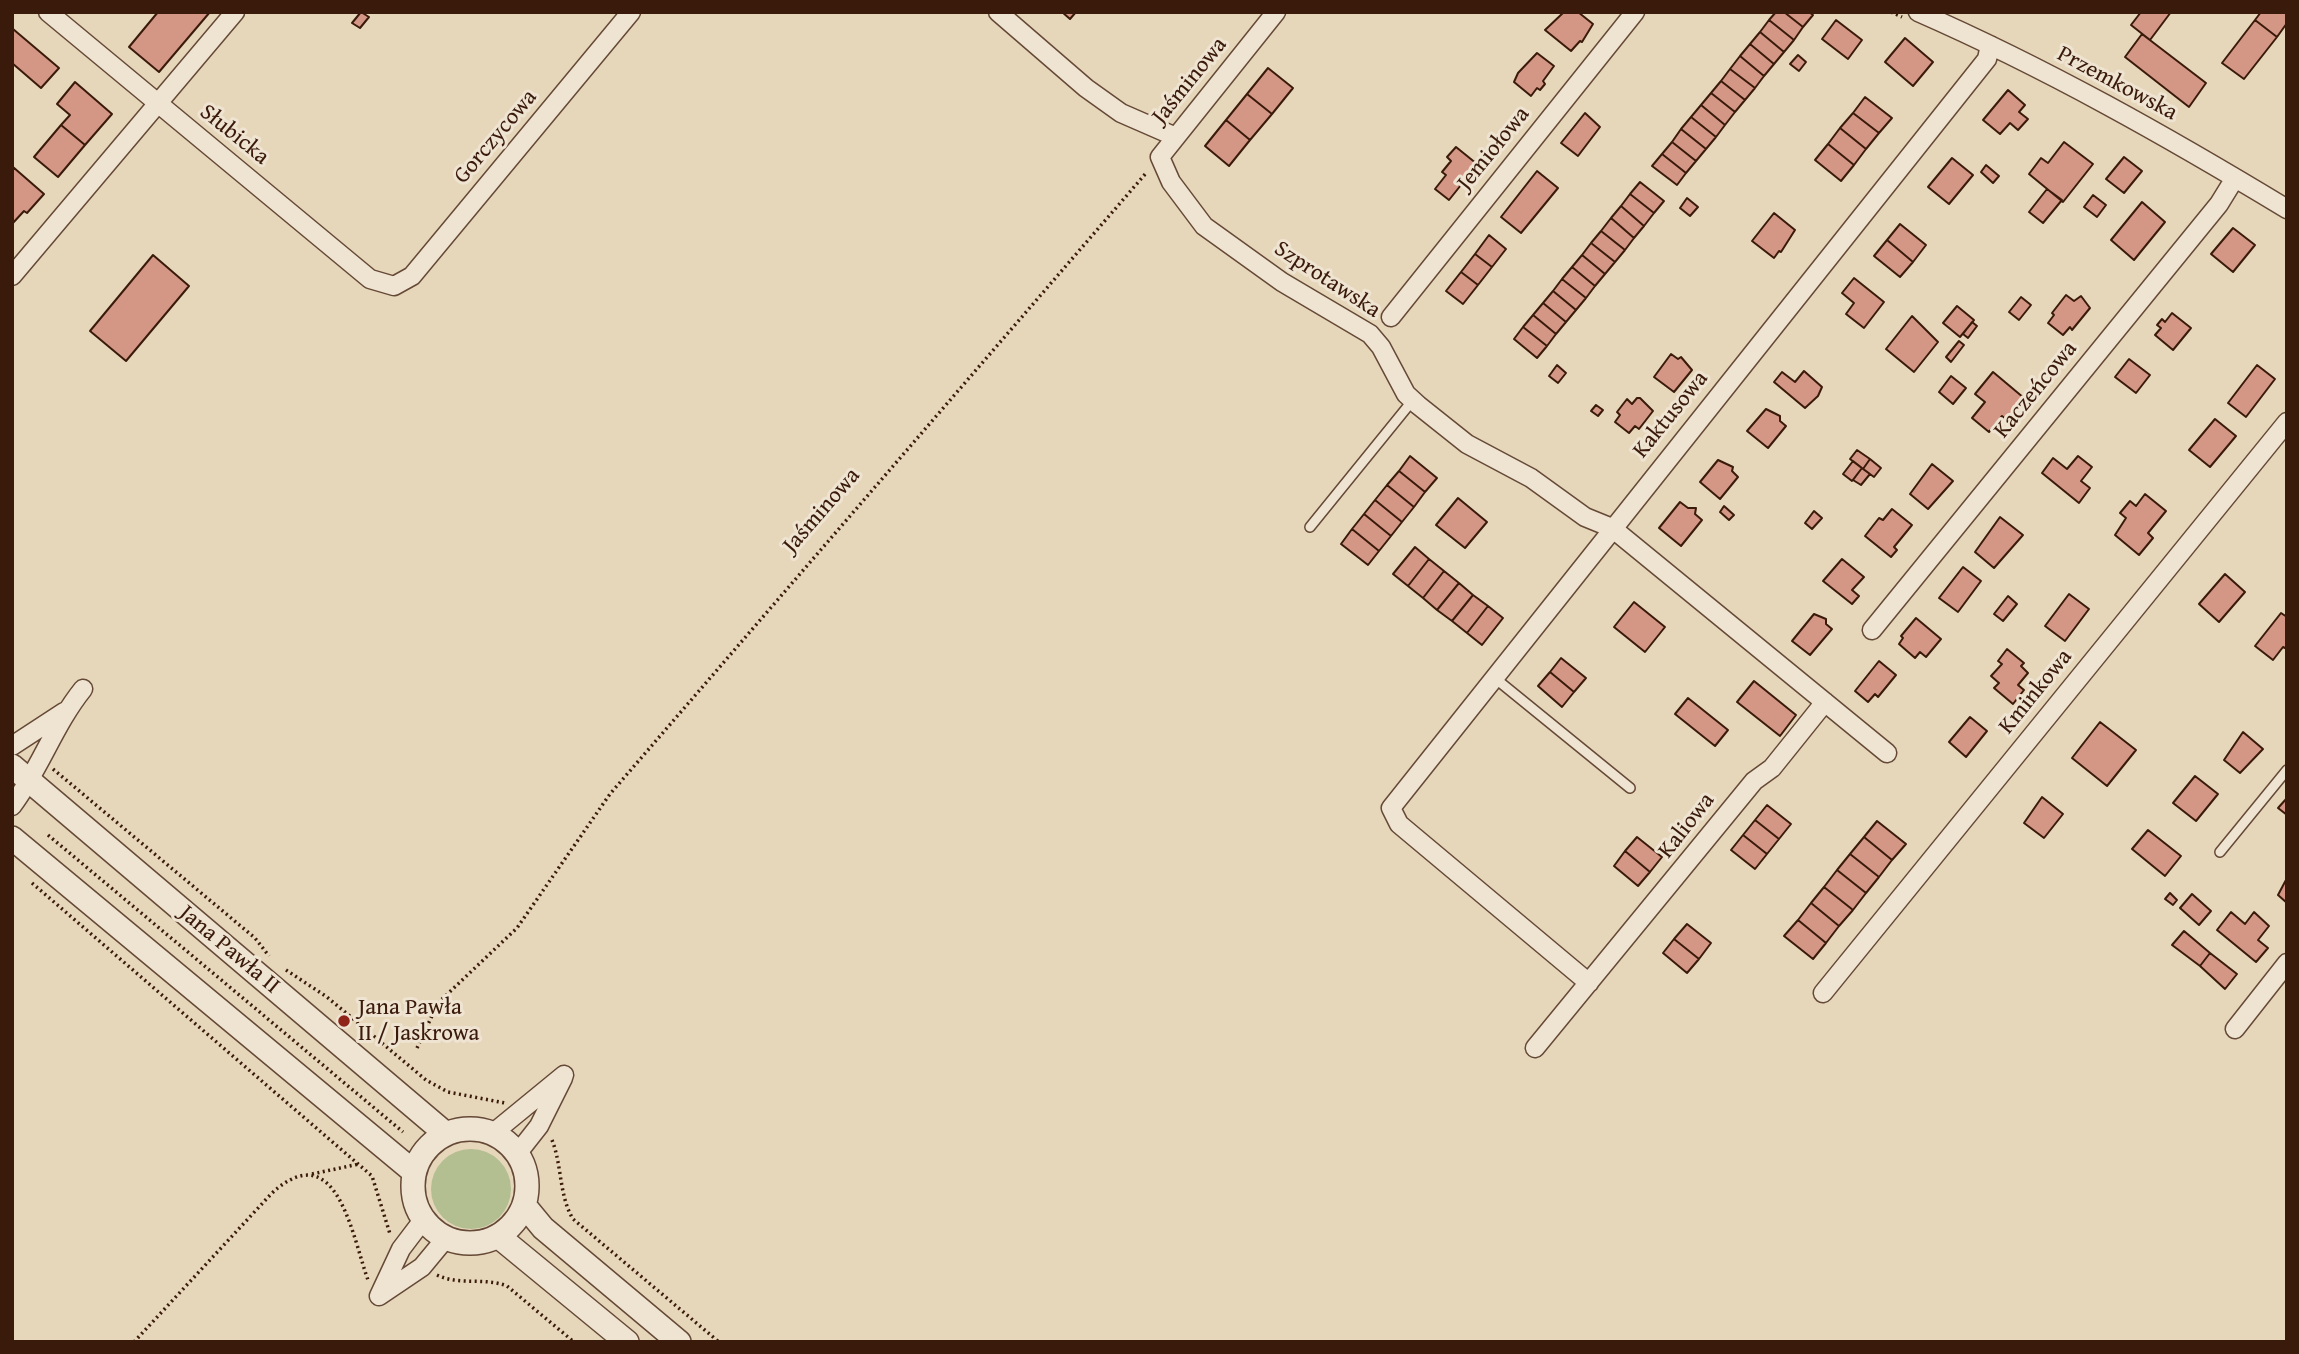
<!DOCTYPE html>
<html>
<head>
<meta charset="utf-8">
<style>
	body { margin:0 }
	#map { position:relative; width:2299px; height:1354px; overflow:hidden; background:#e6d6ba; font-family:"Gentium Book Plus",serif }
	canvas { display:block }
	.frame { position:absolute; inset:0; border:14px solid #3a1a0a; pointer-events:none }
</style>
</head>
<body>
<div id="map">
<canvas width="2299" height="1354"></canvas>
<div class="frame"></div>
</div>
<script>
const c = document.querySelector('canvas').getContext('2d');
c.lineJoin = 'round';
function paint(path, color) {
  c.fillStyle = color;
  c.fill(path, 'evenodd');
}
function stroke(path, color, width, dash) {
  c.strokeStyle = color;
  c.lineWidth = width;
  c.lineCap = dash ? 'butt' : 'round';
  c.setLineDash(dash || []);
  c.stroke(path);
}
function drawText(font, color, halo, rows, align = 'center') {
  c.font = font + ' "Gentium Book Plus",serif';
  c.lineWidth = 6;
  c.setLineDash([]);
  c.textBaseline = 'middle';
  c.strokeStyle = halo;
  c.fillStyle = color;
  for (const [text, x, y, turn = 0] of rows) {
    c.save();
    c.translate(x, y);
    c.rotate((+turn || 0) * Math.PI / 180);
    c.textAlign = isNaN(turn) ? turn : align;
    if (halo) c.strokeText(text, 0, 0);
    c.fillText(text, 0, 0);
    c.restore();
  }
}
paint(new Path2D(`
	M431 1189a40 40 0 1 1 80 0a40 40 0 1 1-80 0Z`), '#b3be91');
const building = new Path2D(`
	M158 12H210L159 72 129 47Z
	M361 12 369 17 360 28 352 23Z
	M1062 12H1076L1070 19Z
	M1564 12H1578L1593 24 1582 42 1580 41 1571 51 1545 30Z
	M1776 12H1784L1803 27 1794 40 1769 20Z
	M1784 12H1809L1813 15 1803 27Z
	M2141 12H2171L2150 40 2131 25Z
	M2261 12H2287V23L2277 37 2255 20Z
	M1769 20 1794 40 1784 52 1760 32Z
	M1836 20 1862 40 1848 59 1822 39Z
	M2255 20 2277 37 2244 79 2222 63Z
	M13 29 59 68 41 88 12 63Z
	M1760 32 1784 52 1774 64 1750 44Z
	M2142 34 2206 83 2189 107 2125 57Z
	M1905 38 1933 62 1913 86 1885 62Z
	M1750 44 1774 64 1764 76 1740 56Z
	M1537 53 1554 66 1543 81 1545 84 1540 90 1537 88 1531 96 1514 82 1518 73Z
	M1798 55 1806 62 1799 71 1790 64Z
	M1740 56 1764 76 1755 88 1730 69Z
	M1268 68 1293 88 1272 114 1247 94Z
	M1730 69 1755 88 1745 100 1721 81Z
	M1721 81 1745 100 1735 112 1711 93Z
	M75 82 112 114 85 145 61 125 70 115 57 104Z
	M2008 90 2025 105 2019 112 2028 119 2018 130 2010 123 2000 134 1983 120Z
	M1711 93 1735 112 1725 125 1701 105Z
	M1247 94 1272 114 1250 140 1226 120Z
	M1865 97 1892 118 1879 133 1853 113Z
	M1701 105 1725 125 1716 137 1691 117Z
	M1585 113 1600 127 1578 156 1561 143Z
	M1853 113 1879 133 1866 149 1840 128Z
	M1691 117 1716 137 1706 149 1681 129Z
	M1226 120 1250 140 1229 166 1205 146Z
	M61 125 85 145 58 177 34 157Z
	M1840 128 1866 149 1854 165 1828 144Z
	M1681 129 1706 149 1696 161 1672 142Z
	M1672 142 1696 161 1686 173 1662 154Z
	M2064 142 2093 164 2063 202 2029 174 2041 158 2048 163Z
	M1828 144 1854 165 1841 181 1815 160Z
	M1456 147 1477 164 1463 178 1465 180 1449 200 1435 189 1446 175 1442 172 1451 161 1447 157Z
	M1662 154 1686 173 1677 185 1652 166Z
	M2124 157 2142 171 2124 193 2106 179Z
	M1952 158 1973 175 1949 204 1928 187Z
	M1986 165 1999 176 1993 183 1981 172Z
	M13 167 44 194 27 213 24 211 12 224Z
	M1537 171 1558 188 1521 233 1501 217Z
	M1640 182 1664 201 1654 213 1630 194Z
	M2047 189 2062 200 2043 223 2029 212Z
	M1630 194 1654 213 1644 226 1621 206Z
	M2093 195 2106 205 2097 217 2084 207Z
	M1687 198 1698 207 1690 216 1680 208Z
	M2142 202 2165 222 2134 260 2111 240Z
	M1621 206 1644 226 1634 238 1611 218Z
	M1774 213 1795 230 1781 252 1779 251 1774 258 1752 241Z
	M1611 218 1634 238 1625 250 1601 231Z
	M1900 224 1926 245 1913 262 1887 240Z
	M2233 228 2255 245 2233 272 2211 254Z
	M1601 231 1625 250 1615 262 1591 243Z
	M1489 235 1506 249 1492 267 1475 254Z
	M1887 240 1913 262 1900 277 1874 256Z
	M1591 243 1615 262 1605 274 1582 255Z
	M1475 254 1492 267 1478 285 1461 272Z
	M153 255 189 286 126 361 90 331Z
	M1582 255 1605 274 1595 286 1572 267Z
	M1572 267 1595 286 1586 298 1562 279Z
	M1461 272 1478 285 1463 304 1446 291Z
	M1854 278 1884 302 1864 328 1846 314 1854 303 1842 293Z
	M1562 279 1586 298 1576 310 1553 291Z
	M1553 291 1576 310 1566 322 1543 303Z
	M2066 295 2074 301 2081 296 2090 308 2072 330 2070 327 2063 335 2048 323 2054 315 2052 313Z
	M2021 297 2031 305 2019 320 2009 312Z
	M1543 303 1566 322 1556 334 1533 315Z
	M1957 306 1974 320 1960 337 1943 323Z
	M2172 313 2191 328 2173 350 2155 335 2161 328 2157 325 2162 319 2165 322Z
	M1533 315 1556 334 1547 346 1523 327Z
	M1912 316 1938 342 1914 372 1886 349Z
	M1972 322 1977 326 1968 338 1963 334Z
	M1523 327 1547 346 1537 358 1514 339Z
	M1959 341 1964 345 1951 362 1946 357Z
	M1671 354 1678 359 1681 357 1692 370 1674 392 1654 377Z
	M2129 359 2150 375 2136 393 2115 377Z
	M1557 365 1566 373 1558 383 1549 376Z
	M2257 365 2275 379 2246 417 2228 403Z
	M1804 371 1822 387 1818 396 1805 408 1774 382 1782 372 1795 382Z
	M1993 372 2024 398 2007 420 2002 416 1989 432 1972 418 1985 402 1975 394Z
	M1951 376 1966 388 1953 404 1939 392Z
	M1637 398H1640L1653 411 1639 429 1635 426 1629 433 1615 422 1620 415 1617 412 1627 399 1632 404Z
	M1596 405 1603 410 1598 416 1591 411Z
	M1766 409 1780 416V421L1786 426 1768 448 1747 431Z
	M2215 419 2236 436 2210 467 2189 450Z
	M1857 450 1870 459 1863 469 1850 459Z
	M1410 456 1437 478 1425 492 1399 471Z
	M2078 456 2092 467 2081 481 2090 488 2079 503 2042 473 2053 458 2067 469Z
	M1870 459 1881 468 1874 477 1863 469Z
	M1718 460 1733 467 1732 471 1738 477 1720 499 1700 482Z
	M1853 461 1862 468 1852 481 1843 474Z
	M1932 464 1953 481 1928 509 1910 494Z
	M1862 468 1870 474 1861 485 1853 480Z
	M1399 471 1425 492 1414 507 1387 485Z
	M1387 485 1414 507 1402 522 1375 500Z
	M2145 494 2166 511 2148 533 2153 538 2139 555 2115 535 2126 518 2120 513 2130 501 2136 506Z
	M1458 498 1487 522 1465 548 1436 525Z
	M1375 500 1402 522 1391 536 1364 514Z
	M1680 502 1688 508H1696L1695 514 1702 520 1681 546 1659 528Z
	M1724 506 1734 515 1729 520 1720 512Z
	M1892 509 1912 525 1894 547 1897 550 1891 557 1865 536 1879 518 1883 520Z
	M1814 511 1822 518 1812 529 1805 523Z
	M1364 514 1391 536 1379 551 1352 529Z
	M2000 517 2023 535 1994 568 1975 552Z
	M1352 529 1379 551 1368 565 1341 544Z
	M1415 547 1429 559 1408 586 1393 574Z
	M1429 559 1444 571 1423 598 1408 586Z
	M1842 559 1864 577 1852 590 1859 596 1852 604 1823 581Z
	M1963 567 1981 581 1958 612 1939 598Z
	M1444 571 1459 583 1437 610 1423 598Z
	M2225 574 2245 592 2219 622 2199 604Z
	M1459 583 1473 595 1452 621 1437 610Z
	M2069 594 2089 609 2065 641 2045 626Z
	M1473 595 1488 606 1467 633 1452 621Z
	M2008 596 2017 604 2003 621 1994 614Z
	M1634 602 1665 627 1645 652 1614 627Z
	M1488 606 1503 618 1482 645 1467 633Z
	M2281 613 2287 617V649L2283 647 2273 660 2255 646Z
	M1814 614 1826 619V624L1832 629 1810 655 1792 641Z
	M1916 618 1941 639 1926 657 1920 652 1915 658 1899 644 1903 638 1901 636Z
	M2007 649 2024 663 2021 666 2028 673 2018 685 2024 690 2013 704 1994 688 1999 683 1991 676 2002 664 1998 661Z
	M1561 658 1586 678 1574 692 1550 672Z
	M1879 661 1896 675 1878 697 1875 694 1868 702 1855 691Z
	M1550 672 1574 692 1562 707 1538 686Z
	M1754 681 1796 715 1780 736 1737 702Z
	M1688 698 1728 730 1715 746 1675 714Z
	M1970 717 1987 731 1966 757 1949 742Z
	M2100 722 2136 750 2107 786 2072 758Z
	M2243 732 2263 749 2240 773 2224 760Z
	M2195 776 2218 794 2196 821 2173 803Z
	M2042 797 2063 814 2044 838 2024 823Z
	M2287 798V815L2278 808Z
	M1767 805 1791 824 1779 839 1755 820Z
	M1755 820 1779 839 1767 854 1743 835Z
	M1877 821 1906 844 1892 860 1864 837Z
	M2148 830 2181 856 2165 876 2132 849Z
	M1743 835 1767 854 1755 869 1731 850Z
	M1637 837 1662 857 1650 872 1625 851Z
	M1864 837 1892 860 1879 877 1850 854Z
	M1625 851 1650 872 1638 886 1614 866Z
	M1850 854 1879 877 1866 893 1837 870Z
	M1837 870 1866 893 1853 910 1824 887Z
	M2287 878V903L2278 895Z
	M1824 887 1853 910 1839 926 1811 903Z
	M2170 893 2177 900 2173 905 2165 899Z
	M2192 894 2211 911 2199 925 2180 908Z
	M1811 903 1839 926 1826 943 1798 920Z
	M2231 912 2245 924 2254 912 2269 926 2258 940 2268 948 2256 962 2217 930Z
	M1798 920 1826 943 1813 959 1784 936Z
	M1687 924 1711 943 1699 959 1674 939Z
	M2184 931 2210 953 2200 966 2172 945Z
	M1674 939 1699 959 1687 973 1663 953Z
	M2210 953 2237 974 2225 989 2200 966Z`);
paint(building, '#d59785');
stroke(building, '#3a1a0a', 2);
const service = new Path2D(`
	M1310 527 1413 400
	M1496 679 1630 788
	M2220 852 2287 770`);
const minor = new Path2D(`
	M48 12 370 279 394 286 412 276 631 12
	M998 12 1086 88 1121 113 1176 137
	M1276 12 1160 157 1171 182 1204 226 1282 282 1370 334 1381 347 1406 394 1418 405 1467 444 1531 478 1585 517 1612 528 1887 753
	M1918 12C2046 68 2168 137 2287 209
	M12 276 235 12
	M1391 317 1635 12
	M1872 630 2219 204 2235 178
	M12 746 64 712
	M12 806C40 769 54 725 83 689
	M1589 983 1399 824 1391 808 1987 59 1990 45
	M1823 993 2287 422
	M2235 1029 2287 963
	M1535 1048 1754 781 1772 768 1825 702
	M492 1134 564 1075
	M517 1154 539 1126 563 1078
	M379 1296 422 1267 446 1238
	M379 1296 401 1249 423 1220`);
const tertiary = new Path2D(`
	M12 766 446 1134
	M12 838 414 1172
	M413 1186a57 57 0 1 1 114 0a57 57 0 1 1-114 0Z
	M524 1205 543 1228 679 1342
	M498 1236 627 1342`);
stroke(service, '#654936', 12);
stroke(minor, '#654936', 21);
stroke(tertiary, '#654936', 26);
stroke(new Path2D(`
	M1891 12 1902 17
	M53 769 255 938 269 956
	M48 835 403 1132
	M32 883 372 1176 390 1234
	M286 970 327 997 426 1080 448 1092 505 1103
	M417 1048 438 1003 517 928 610 794 1147 172
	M552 1140C562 1165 559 1196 573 1219L719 1342
	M312 1174 359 1164
	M437 1275C460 1286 484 1277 507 1286L574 1342
	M134 1342 272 1193C337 1134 352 1236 368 1280`), '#3a1a0a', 3.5, [2, 3.5]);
stroke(service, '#efe4d2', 9);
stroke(minor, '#efe4d2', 18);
stroke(tertiary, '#efe4d2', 23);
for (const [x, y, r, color] of [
	[344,1021,7,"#8f2418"]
]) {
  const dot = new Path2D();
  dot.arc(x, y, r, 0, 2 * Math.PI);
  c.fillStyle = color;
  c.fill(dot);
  stroke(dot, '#efe4d2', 2.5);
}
drawText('23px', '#3a1a0a', '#efe4d2', [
	["Jaśminowa",1190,81,-51],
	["Przemkowska",2117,84,28],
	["Słubicka",234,135,39],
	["Gorczycowa",496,137,-50],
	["Jemiołowa",1494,149,-51],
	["Szprotawska",1327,280,33],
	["Kaczeńcowa",2036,390,-51],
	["Kaktusowa",1671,415,-51],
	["Jaśminowa",822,511,-49],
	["Kminkowa",2036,692,-51],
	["Kaliowa",1687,826,-52],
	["Jana Pawła II",229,950,40]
]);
drawText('23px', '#3a1a0a', '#efe4d2', [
	["Jana Pawła",358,1008],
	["II / Jaskrowa",358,1034]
], 'left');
</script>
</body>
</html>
